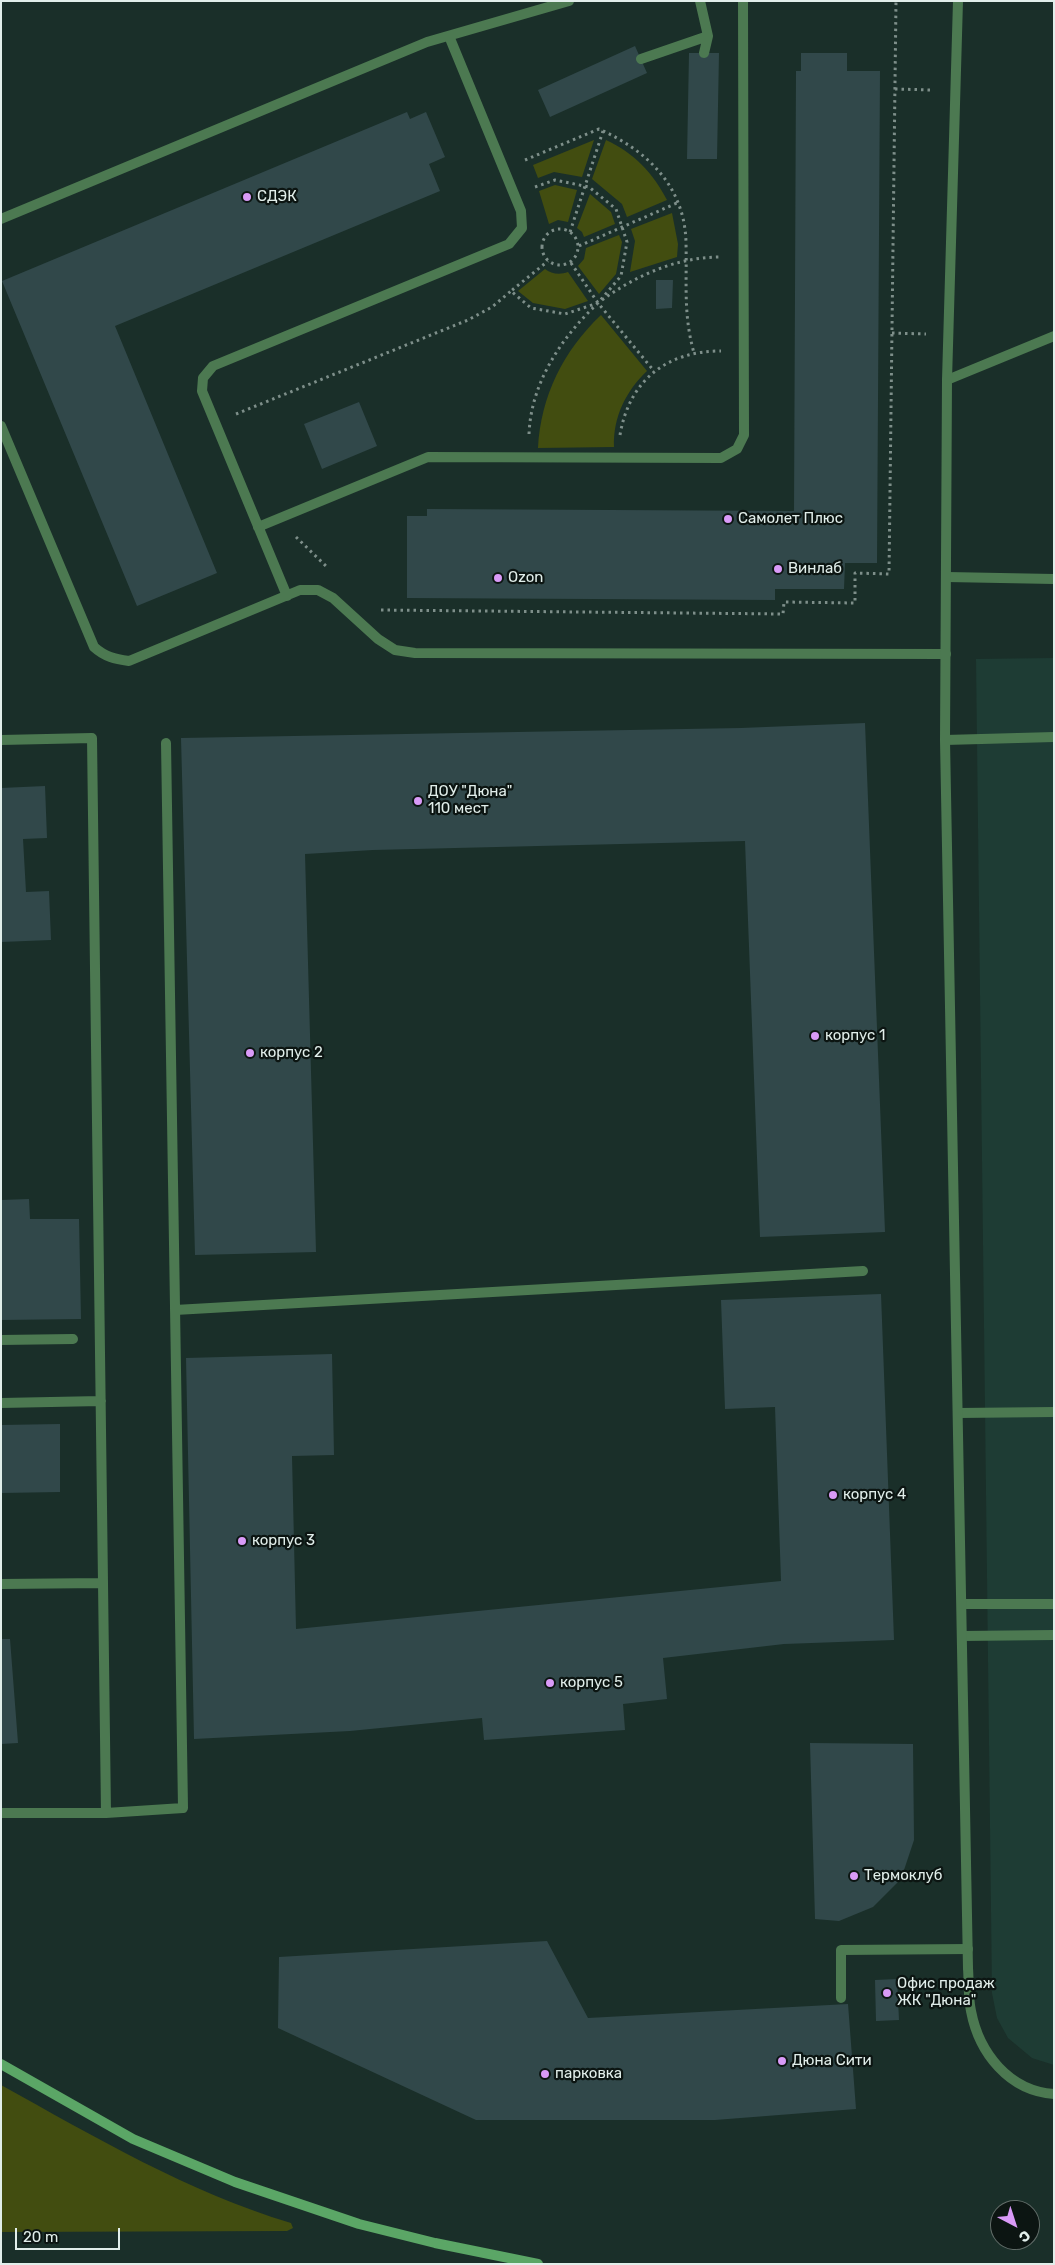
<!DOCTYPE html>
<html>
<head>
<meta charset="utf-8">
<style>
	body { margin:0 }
	#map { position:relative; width:1055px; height:2265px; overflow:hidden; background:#1a2f29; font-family:Rubik,sans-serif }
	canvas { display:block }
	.frame { position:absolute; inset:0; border:2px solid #e1eeea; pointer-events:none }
	.north { position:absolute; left:990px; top:2200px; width:50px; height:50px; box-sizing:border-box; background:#0c1512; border:1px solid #616c68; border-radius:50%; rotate:140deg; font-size:14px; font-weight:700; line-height:20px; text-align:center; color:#e1eeea }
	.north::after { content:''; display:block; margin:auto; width:18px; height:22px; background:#d99af7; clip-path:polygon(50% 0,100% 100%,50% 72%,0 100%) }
	.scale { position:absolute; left:15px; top:2228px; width:105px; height:22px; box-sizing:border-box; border:2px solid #e1eeea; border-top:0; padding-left:6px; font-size:15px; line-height:18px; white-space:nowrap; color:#e1eeea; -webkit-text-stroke:4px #0c1512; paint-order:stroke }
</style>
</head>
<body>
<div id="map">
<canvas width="1055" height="2265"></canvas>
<div class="frame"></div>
<div class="north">С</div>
<div class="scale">20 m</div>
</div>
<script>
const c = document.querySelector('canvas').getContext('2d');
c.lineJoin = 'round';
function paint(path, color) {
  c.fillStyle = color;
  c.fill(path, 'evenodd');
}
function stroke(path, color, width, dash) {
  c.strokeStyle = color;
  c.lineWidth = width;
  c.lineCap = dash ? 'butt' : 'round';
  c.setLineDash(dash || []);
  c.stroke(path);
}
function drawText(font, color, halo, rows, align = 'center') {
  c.font = font + ' Rubik,sans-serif';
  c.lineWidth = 4.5;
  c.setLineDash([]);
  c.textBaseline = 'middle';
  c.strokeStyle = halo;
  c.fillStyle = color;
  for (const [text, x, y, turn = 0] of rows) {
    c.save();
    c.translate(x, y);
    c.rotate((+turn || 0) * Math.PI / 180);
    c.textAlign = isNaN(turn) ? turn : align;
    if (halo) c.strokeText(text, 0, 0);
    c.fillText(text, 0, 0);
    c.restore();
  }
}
paint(new Path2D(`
	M1054 658V2065L1032 2058 1008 2038 997 2018 992 1993 976 659Z`), '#1e3c34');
paint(new Path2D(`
	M594 140 582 177 554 172 538 178 533 165Z
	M606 140C634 153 653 173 667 200L627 217 622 204 592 179Z
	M555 185 577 190 568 222 558 220 549 224 539 191Z
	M590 194 611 212 615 224 584 237 582 232 577 228Z
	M672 213 678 244 677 257 630 272 635 241 631 229Z
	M619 235 622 242 616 274 599 294 578 266 584 259 586 248Z
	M545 269C551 274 560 275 568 272L588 301 565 309 533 303 518 291Z
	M601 315 647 371C626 391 613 417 614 447L538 448C541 396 563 351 601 315Z
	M1 2085C95 2137 188 2192 291 2223L293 2228 287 2231 1 2232Z`), '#424d10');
paint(new Path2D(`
	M635 46 647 73 550 117 538 90Z
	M689 53H719L717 159H687Z
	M801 53H847V71H880L877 563H845L844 589H775V600L407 598V516H427V509L794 511 796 71H801Z
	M407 112 410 119 426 112 445 157 429 164 440 191 115 326 217 573 137 606 2 281Z
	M656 280H673L672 308 656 309Z
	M359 402 377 446 322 469 304 424Z
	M865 723 885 1232 760 1237 745 841 373 850 305 854 316 1252 195 1255 181 738 741 728Z
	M45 786 47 838 23 839 26 892 49 891 51 940 1 942V788Z
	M29 1199 30 1219H79L81 1319 1 1320V1200Z
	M881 1294 894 1640 784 1644 663 1658 667 1699 623 1704 625 1730 484 1740 482 1718 350 1731 194 1739 186 1358 332 1354 334 1455 292 1456 296 1629 781 1581 775 1407 725 1409 721 1300Z
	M60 1424V1492L1 1493V1425Z
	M1 1639H10L18 1743 1 1744Z
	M810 1743 913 1744 914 1840 901 1879 873 1907 839 1921 815 1919Z
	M547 1941 588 2018 848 2004 856 2109 715 2120H476L278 2028 279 1957Z
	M897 1979 899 2020 876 2021 875 1980Z`), '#31484a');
stroke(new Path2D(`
	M895 89 932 90
	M525 160 599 129C648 151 685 187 686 243 687 283 683 314 694 353
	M535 187 555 180 589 187 616 209 627 242 621 276 598 303 565 314 531 308 511 291 548 261
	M542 247a18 18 0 1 1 36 0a18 18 0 1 1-36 0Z
	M570 232 603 131
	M579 246 677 203
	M571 263 598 303 654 371
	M602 300C637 275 677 257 721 257
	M892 333 926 334
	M236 414 468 320 492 307 511 291
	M529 434C531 383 561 338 597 304
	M620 435C629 381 666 351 721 351
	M296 537 327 567
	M381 610 783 614 784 602 855 603V573L889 574 896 1`), '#7e8f8a', 3, [2.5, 4]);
stroke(new Path2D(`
	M700 1 708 36 704 53
	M641 59 708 36
	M1 219 427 42 569 1
	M947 380 1054 336
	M1 426 94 647C105 657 115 659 129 661L300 590H318L333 598 378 639 395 650 415 653 946 654
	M258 527 428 457 721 458 737 449 744 435 743 1
	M947 577 1054 579
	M287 596 202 391 203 378 213 366 509 244 522 228 521 211 449 36
	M1 740 92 738 106 1813H1
	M945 740 1054 737
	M175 1310 863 1271
	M1 1340 73 1339
	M1 1403 101 1401
	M958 1413 1054 1412
	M1 1584 103 1583
	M962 1604H1054
	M962 1636 1054 1635
	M106 1813 183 1808 166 743
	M968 1968C969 1982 968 1997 971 2011 979 2053 1009 2091 1054 2094
	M841 1998V1950L968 1949`), '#4c7951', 10);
stroke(new Path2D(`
	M958 1 947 380 945 740 968 1968`), '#4c7951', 10);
stroke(new Path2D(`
	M1 2064 133 2139 235 2182 359 2224 435 2243 538 2264`), '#5ba666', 10);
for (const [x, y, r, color] of [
	[247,197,5,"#d99af7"],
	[728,519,5,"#d99af7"],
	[778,569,5,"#d99af7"],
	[498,578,5,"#d99af7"],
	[418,801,5,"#d99af7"],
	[815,1036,5,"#d99af7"],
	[250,1053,5,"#d99af7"],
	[833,1495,5,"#d99af7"],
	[242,1541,5,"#d99af7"],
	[550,1683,5,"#d99af7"],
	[854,1876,5,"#d99af7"],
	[887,1993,5,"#d99af7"],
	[782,2061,5,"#d99af7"],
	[545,2074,5,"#d99af7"]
]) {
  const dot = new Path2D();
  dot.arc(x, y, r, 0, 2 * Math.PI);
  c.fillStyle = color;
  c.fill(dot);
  stroke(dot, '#0c1512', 2);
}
drawText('15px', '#e1eeea', '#0c1512', [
	["СДЭК",257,197],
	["Самолет Плюс",738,519],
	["Винлаб",788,569],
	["Ozon",508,578],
	["ДОУ \"Дюна\"",428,792],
	["110 мест",428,809],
	["корпус 1",825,1036],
	["корпус 2",260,1053],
	["корпус 4",843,1495],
	["корпус 3",252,1541],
	["корпус 5",560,1683],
	["Термоклуб",864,1876],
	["Офис продаж",897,1984],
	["ЖК \"Дюна\"",897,2001],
	["Дюна Сити",792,2061],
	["парковка",555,2074]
], 'left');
</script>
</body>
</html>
